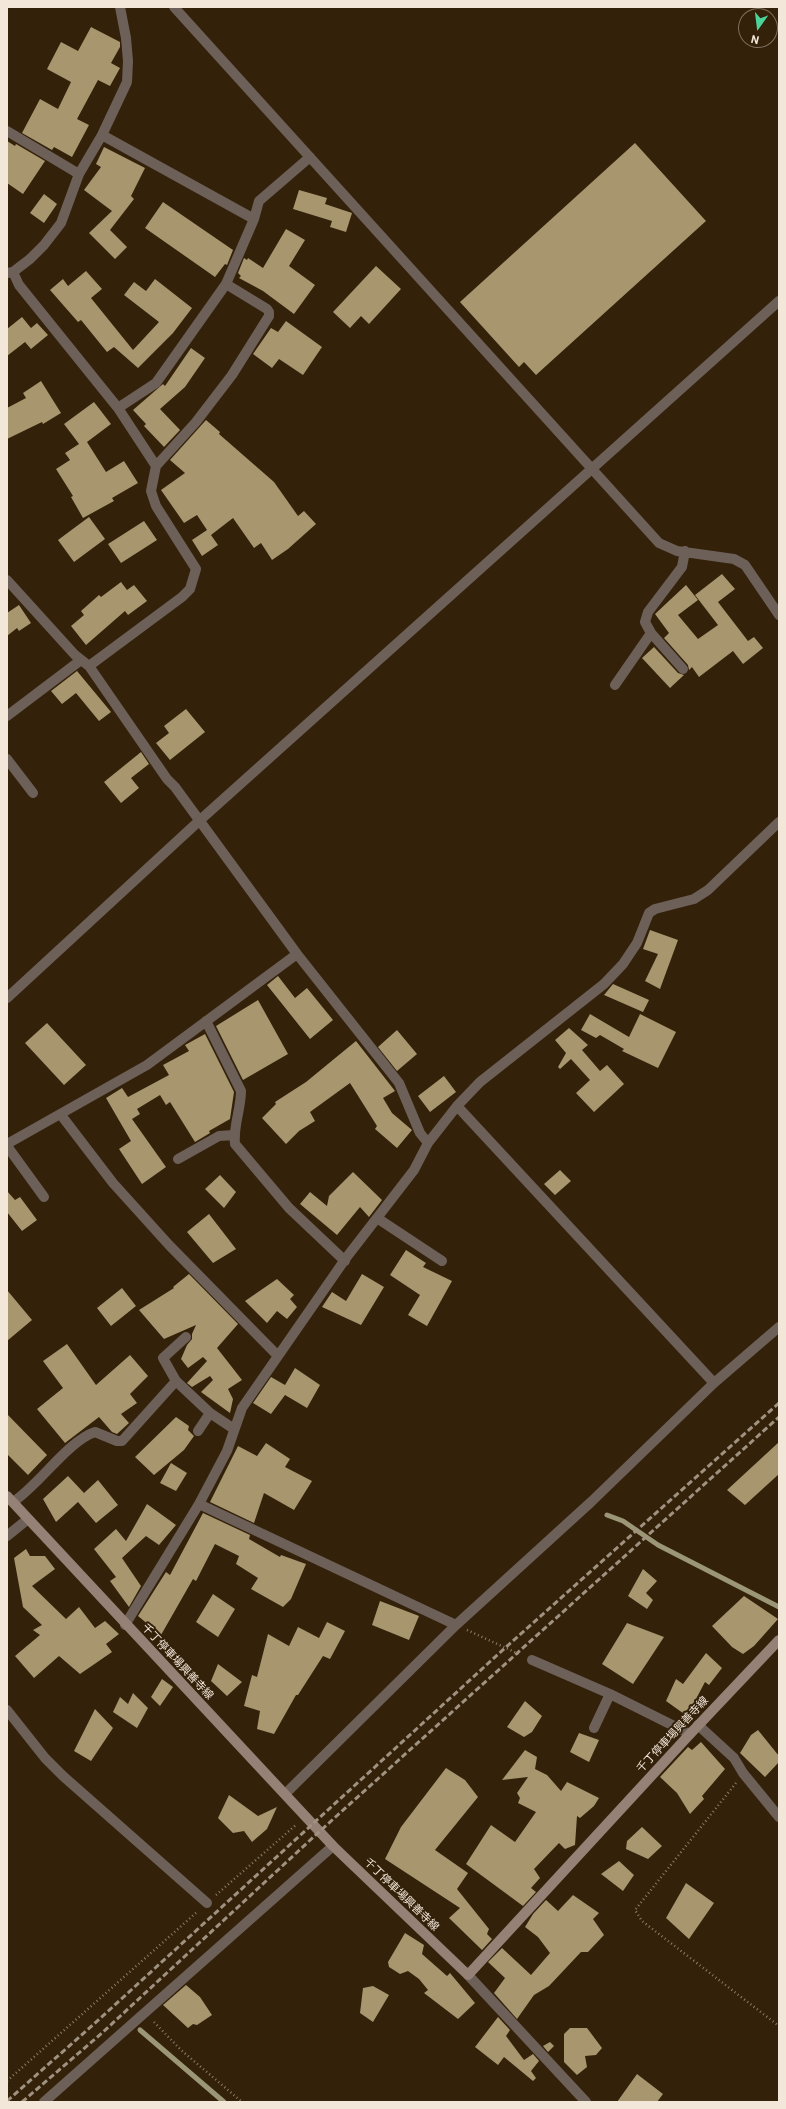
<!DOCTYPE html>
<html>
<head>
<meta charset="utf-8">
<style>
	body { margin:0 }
	#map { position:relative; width:786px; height:2109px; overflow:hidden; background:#33210a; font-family:Roboto,sans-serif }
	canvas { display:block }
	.frame { position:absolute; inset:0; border:8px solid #f3e7da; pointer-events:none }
	.north { position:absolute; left:738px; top:8px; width:40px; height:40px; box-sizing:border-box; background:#33210a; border:1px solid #80705d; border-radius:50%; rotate:194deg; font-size:11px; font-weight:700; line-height:16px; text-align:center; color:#f3e7da }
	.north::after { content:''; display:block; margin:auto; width:14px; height:18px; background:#4cd39a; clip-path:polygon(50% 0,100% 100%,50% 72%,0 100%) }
</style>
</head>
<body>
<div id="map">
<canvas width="786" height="2109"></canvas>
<div class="frame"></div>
<div class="north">N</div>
</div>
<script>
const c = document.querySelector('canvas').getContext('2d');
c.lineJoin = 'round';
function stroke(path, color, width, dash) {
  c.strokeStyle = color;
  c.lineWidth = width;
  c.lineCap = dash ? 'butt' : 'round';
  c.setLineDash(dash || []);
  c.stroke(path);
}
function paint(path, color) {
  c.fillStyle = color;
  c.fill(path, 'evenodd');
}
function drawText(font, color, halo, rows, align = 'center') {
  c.font = font + ' Roboto,"Noto Sans JP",sans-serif';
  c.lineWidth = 4;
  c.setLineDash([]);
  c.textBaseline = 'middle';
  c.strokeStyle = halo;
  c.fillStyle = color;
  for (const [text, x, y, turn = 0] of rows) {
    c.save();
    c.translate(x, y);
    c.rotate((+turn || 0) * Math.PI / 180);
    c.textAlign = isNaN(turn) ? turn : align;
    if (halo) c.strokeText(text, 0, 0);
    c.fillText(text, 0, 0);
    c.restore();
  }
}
stroke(new Path2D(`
	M607 1515 623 1521 658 1545 779 1607
	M140 2030 224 2102`), '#9b9675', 5);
paint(new Path2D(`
	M91 27 120 42V47L111 63 120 68 110 86 98 80 77 119 89 125 72 157 54 147 52 150 22 133 40 99 58 109 71 82 47 69 61 42 78 51Z
	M7 141 15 146 16 144 45 161 23 194 7 183Z
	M635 143 706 221 536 375 524 362 519 367 460 302Z
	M104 147 145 168 131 196 134 199 110 230 127 247 115 259 89 233 112 211 84 190 101 167 96 164Z
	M299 190 327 198 325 204 352 213 346 232 330 227 332 221 293 209Z
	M44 194 57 204 44 223 30 213Z
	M163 202 233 250 227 265 225 264 215 277 145 228Z
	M286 229 305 240 289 266 315 285 294 314 263 291 239 278 241 276 238 273 244 258 247 260 248 258 263 268Z
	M376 266 401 289 369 324 361 316 350 328 333 312Z
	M86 271 102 289 91 298 133 350 159 322 124 295 134 282 146 291 155 279 192 308 173 333 138 368 114 347 107 352 81 320 78 322 50 290 63 279 68 286Z
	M22 317 31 328 37 323 48 335 31 349 25 342 7 356V329Z
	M286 321 322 347 303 375 279 359 272 368 253 354 271 328 278 332Z
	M191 348 205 358 185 387 160 409 180 430 164 447 144 426 146 424 133 410 163 384 165 386Z
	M41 381 61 413 43 424 42 422 7 439V408L26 398 23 393Z
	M94 402 111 424 87 442 106 472 124 461 138 483 112 498 114 501 83 518 71 497 73 496 56 469 70 460 65 453 79 444 64 424Z
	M206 420 220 432 219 434 274 482 298 516 304 511 316 524 288 549 272 560 261 543 254 548 233 518 211 535 218 545 202 556 192 540 207 530 197 515 184 523 161 490 185 473 170 460Z
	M89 517 105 539 74 562 58 540Z
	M144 521 157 540 121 563 108 544Z
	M722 574 735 589 718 602 748 641 754 637 763 648 743 664 733 651 699 677 692 667 689 670 688 665 664 638 669 633 655 614 686 585 698 600 678 615 698 639 718 625 695 595Z
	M121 582 127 590 134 585 147 601 128 615 125 611 86 645 71 626 84 615 81 611 99 595 101 597Z
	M19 605 31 623 19 631 17 628 7 636V613Z
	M654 647 678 673 684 675 670 688 642 658Z
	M77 671 111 712 99 721 76 693 62 704 51 691Z
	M186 709 205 732 170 760 156 743 169 733 164 726Z
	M141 752 149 764 131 778 139 788 121 803 104 782Z
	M650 930 678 940 660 989 645 981 658 954 643 949Z
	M278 976 295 998 307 988 333 1020 310 1039 267 985Z
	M613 984 649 1000 643 1012 604 995Z
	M258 1000 288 1054 243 1080 216 1026Z
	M590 1014 629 1037 640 1014 676 1032 658 1068 622 1051 624 1049 600 1035 596 1038 581 1030Z
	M47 1023 86 1065 64 1085 25 1043Z
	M569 1028 588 1045 582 1050 600 1071 607 1065 624 1084 594 1112 576 1093 590 1080 571 1059 560 1069 558 1067 566 1053 555 1040Z
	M397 1030 417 1054 397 1071 378 1047Z
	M205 1034 234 1092 230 1119 209 1131 210 1133 195 1142 170 1102 166 1105 160 1095 137 1109 140 1114 132 1119 166 1167 142 1184 119 1149 131 1141 106 1098 122 1088 128 1097 169 1075 163 1065 189 1051 185 1045Z
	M356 1041 395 1091 383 1098 392 1113 412 1130 397 1148 375 1129 377 1126 350 1083 310 1112 315 1121 299 1131 286 1144 262 1118 276 1104 275 1102 306 1082Z
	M444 1076 456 1092 430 1112 418 1096Z
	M560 1170 571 1181 555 1195 544 1184Z
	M353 1172 382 1200 369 1217 360 1207 337 1235 300 1204 310 1192 327 1206 329 1196Z
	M220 1175 236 1192 224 1208 205 1189Z
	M7 1191 15 1200 20 1197 37 1220 22 1231 7 1212Z
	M209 1214 236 1249 213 1263 187 1232Z
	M406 1250 426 1263 423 1267 452 1281 427 1326 408 1315 420 1295 390 1275Z
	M189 1274 238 1324 217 1348 242 1380 228 1389 233 1399 230 1413 201 1392 213 1380 210 1376 192 1387 187 1383 207 1361 203 1357 188 1368 181 1359 187 1345 192 1339V1334L196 1325 164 1339 139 1310 174 1288 173 1287Z
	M362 1274 384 1287 361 1325 322 1307 332 1292 346 1301Z
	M277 1279 294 1295 290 1299 297 1307 287 1319 277 1311 267 1323 245 1301Z
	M122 1288 136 1306 111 1326 97 1308Z
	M7 1290 32 1320 7 1341Z
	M67 1344 96 1385 130 1355 148 1376 130 1394 137 1403 121 1414 129 1423 117 1434 112 1432 99 1417 65 1443 37 1409 63 1388 43 1361Z
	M295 1368 320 1385 307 1408 285 1395 271 1414 253 1403 271 1377 285 1385Z
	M7 1414 47 1455 28 1475 7 1454Z
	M176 1417 189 1426 188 1430 194 1436 184 1450 154 1475 135 1457Z
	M779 1442V1474L745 1505 727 1490Z
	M266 1443 290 1459 285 1467 312 1481 294 1510 264 1493 254 1523 210 1502 238 1446 257 1456Z
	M171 1463 187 1473 176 1491 160 1483Z
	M68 1476 84 1493 98 1480 118 1505 96 1523 78 1502 56 1522 43 1499Z
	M147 1504 176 1525 159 1545 146 1536 122 1558 141 1586 129 1607 110 1581 116 1577 94 1549 116 1529 126 1541Z
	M203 1513 250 1535 249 1539 280 1557 281 1555 306 1564 291 1599 283 1607 251 1589 258 1578 236 1564 239 1556 215 1544 196 1581 193 1579 161 1635 138 1616 166 1572 170 1575Z
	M26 1549 30 1556H45L55 1569 32 1586 66 1619 79 1607 95 1628 105 1621 119 1634 106 1644 112 1652 80 1674 59 1656 34 1678 15 1656 40 1635 33 1630 42 1625 23 1607 14 1558Z
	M643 1569 657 1581 646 1593 653 1600 647 1609 628 1596Z
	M213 1594 235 1609 218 1637 196 1622Z
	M744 1596 778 1619 754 1646 743 1654 732 1647 712 1626Z
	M380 1601 419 1616 409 1640 372 1625Z
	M327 1622 345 1631 330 1659 323 1656 298 1695H296L274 1734 257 1729 260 1711 244 1706 252 1675 257 1677 268 1634 289 1646 298 1627 319 1638Z
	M627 1623 664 1637 633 1684 602 1664Z
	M706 1653 722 1668 709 1685 705 1682 687 1716 666 1701 676 1679 683 1684Z
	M218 1664 242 1682 227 1696 211 1681Z
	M162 1679 173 1687 160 1706 151 1697Z
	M133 1693 148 1708 137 1728 113 1712 120 1697 128 1704Z
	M525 1701 542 1716 532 1732 524 1737 507 1727Z
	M95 1709 113 1728 91 1761 74 1751Z
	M758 1730 779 1756V1762L765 1777 740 1753 751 1735Z
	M579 1733 599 1740 589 1762 570 1752Z
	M701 1742 725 1769 702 1796 704 1799 690 1814 677 1793 660 1777 688 1747 692 1750Z
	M525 1750 537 1757 535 1769 547 1775 561 1791 567 1782 599 1798 594 1806 580 1818 577 1816 575 1845 565 1849 559 1843 534 1869 540 1878 531 1888 536 1892 523 1906 466 1864 491 1825 515 1842 536 1812 518 1803 520 1798 517 1793 528 1777 502 1780Z
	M446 1768 465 1780 478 1797 435 1850 468 1873 457 1889 489 1929 487 1934 492 1939 482 1950 449 1918 460 1908 385 1859 401 1827Z
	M229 1795 258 1816 277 1807 267 1829 252 1842 244 1831 233 1833 218 1818Z
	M642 1827 662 1846 648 1859 626 1849 627 1841Z
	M619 1861 634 1875 623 1891 601 1874Z
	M686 1883 714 1903 689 1939 666 1918Z
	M573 1895 599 1913 593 1919 604 1935 588 1952H581L549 1986 534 1995 517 2019 494 1993 505 1978 488 1962 502 1948 531 1975 550 1953 538 1937 525 1927 533 1914 546 1900 558 1911Z
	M405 1933 424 1945 422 1954 447 1976 450 1973 475 2003 458 2019 424 1993 428 1990 419 1979 408 1971 400 1974 389 1967 388 1962Z
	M186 1985 200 1997 212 2015 197 2025 193 2024 188 2028 163 2005Z
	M373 1986 389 1995 373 2022 360 2013 363 1988Z
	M498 2017 510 2030 506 2036 524 2060 533 2054 539 2061 531 2071 536 2078 533 2081 504 2057 498 2065 475 2047Z
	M570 2028H587L602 2048 596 2055 585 2056 587 2067 577 2075 564 2062V2034Z
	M550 2042 554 2046 548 2052 543 2046Z
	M637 2074 663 2094 657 2102H617Z`), '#a7966e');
stroke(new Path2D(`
	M467 1630 521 1655
	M736 1783 635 1910 642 1921 779 2026
	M216 1895 297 1824
	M154 2022 181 2050 242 2102
	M7 2081 197 1912`), '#8d7e6b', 2.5, [1, 3]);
stroke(new Path2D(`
	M174 7 659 543 677 551 734 559 745 565 779 615
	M7 131 79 174
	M102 135 254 219
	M13 272 19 285 118 408 156 466 151 491 156 506 196 569 190 589 182 597 89 666
	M7 273 13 272 30 259 44 245 61 223 79 174 102 135 127 82 128 61 126 38 120 7
	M118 408 156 383 226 284 254 219 259 201 310 157
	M156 466 196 422 232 375 269 316V312L267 309 226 284
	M7 580 75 655 89 666 167 779 175 787 297 954 399 1083 420 1133 428 1143
	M683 669 651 633 645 622 648 612 682 567 685 551
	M615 685 651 633
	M7 716 81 660
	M7 759 33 793
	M206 1021 241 1091C241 1109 233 1126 235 1144L289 1208 345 1261
	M457 1106 714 1383
	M61 1115 113 1183 169 1245 277 1355
	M7 1144 147 1065 297 954
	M7 1146 44 1197
	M178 1159 219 1136 234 1135
	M377 1218 442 1261
	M186 1337 163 1358 176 1381 210 1413 234 1429
	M198 1431 210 1413
	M13 1502C39 1485 68 1441 95 1432L117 1441H122L176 1381
	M199 1504 456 1625
	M125 1625 199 1504 227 1451 242 1408 346 1258 414 1170 428 1143 457 1106 480 1082 604 984 623 964 637 943 649 913 655 909 694 899 708 890 779 822
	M532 1660 610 1694 690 1734
	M7 1710 45 1758 63 1776 207 1903
	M698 1725 734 1758 743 1773 779 1817
	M594 1728 610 1694
	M285 1794 456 1625 591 1502 714 1383 779 1327
	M44 2102 333 1846`), '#6d6059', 10);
stroke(new Path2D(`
	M7 998 199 821 779 301
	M7 1536 28 1519
	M468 1975 586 2102`), '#6d6059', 10);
stroke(new Path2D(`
	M7 1496 333 1846 468 1975 690 1734 779 1640`), '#958176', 10);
stroke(new Path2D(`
	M7 2101 94 2024 506 1647 779 1403
	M22 2102 102 2033 320 1831 779 1417`), '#a09281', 3, [6, 3]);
drawText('11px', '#f3e7da', '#33210a', [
	["千丁停車場興善寺線",177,1662,47],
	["千丁停車場興善寺線",673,1735,-47],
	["千丁停車場興善寺線",401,1895,44]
]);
</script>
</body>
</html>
